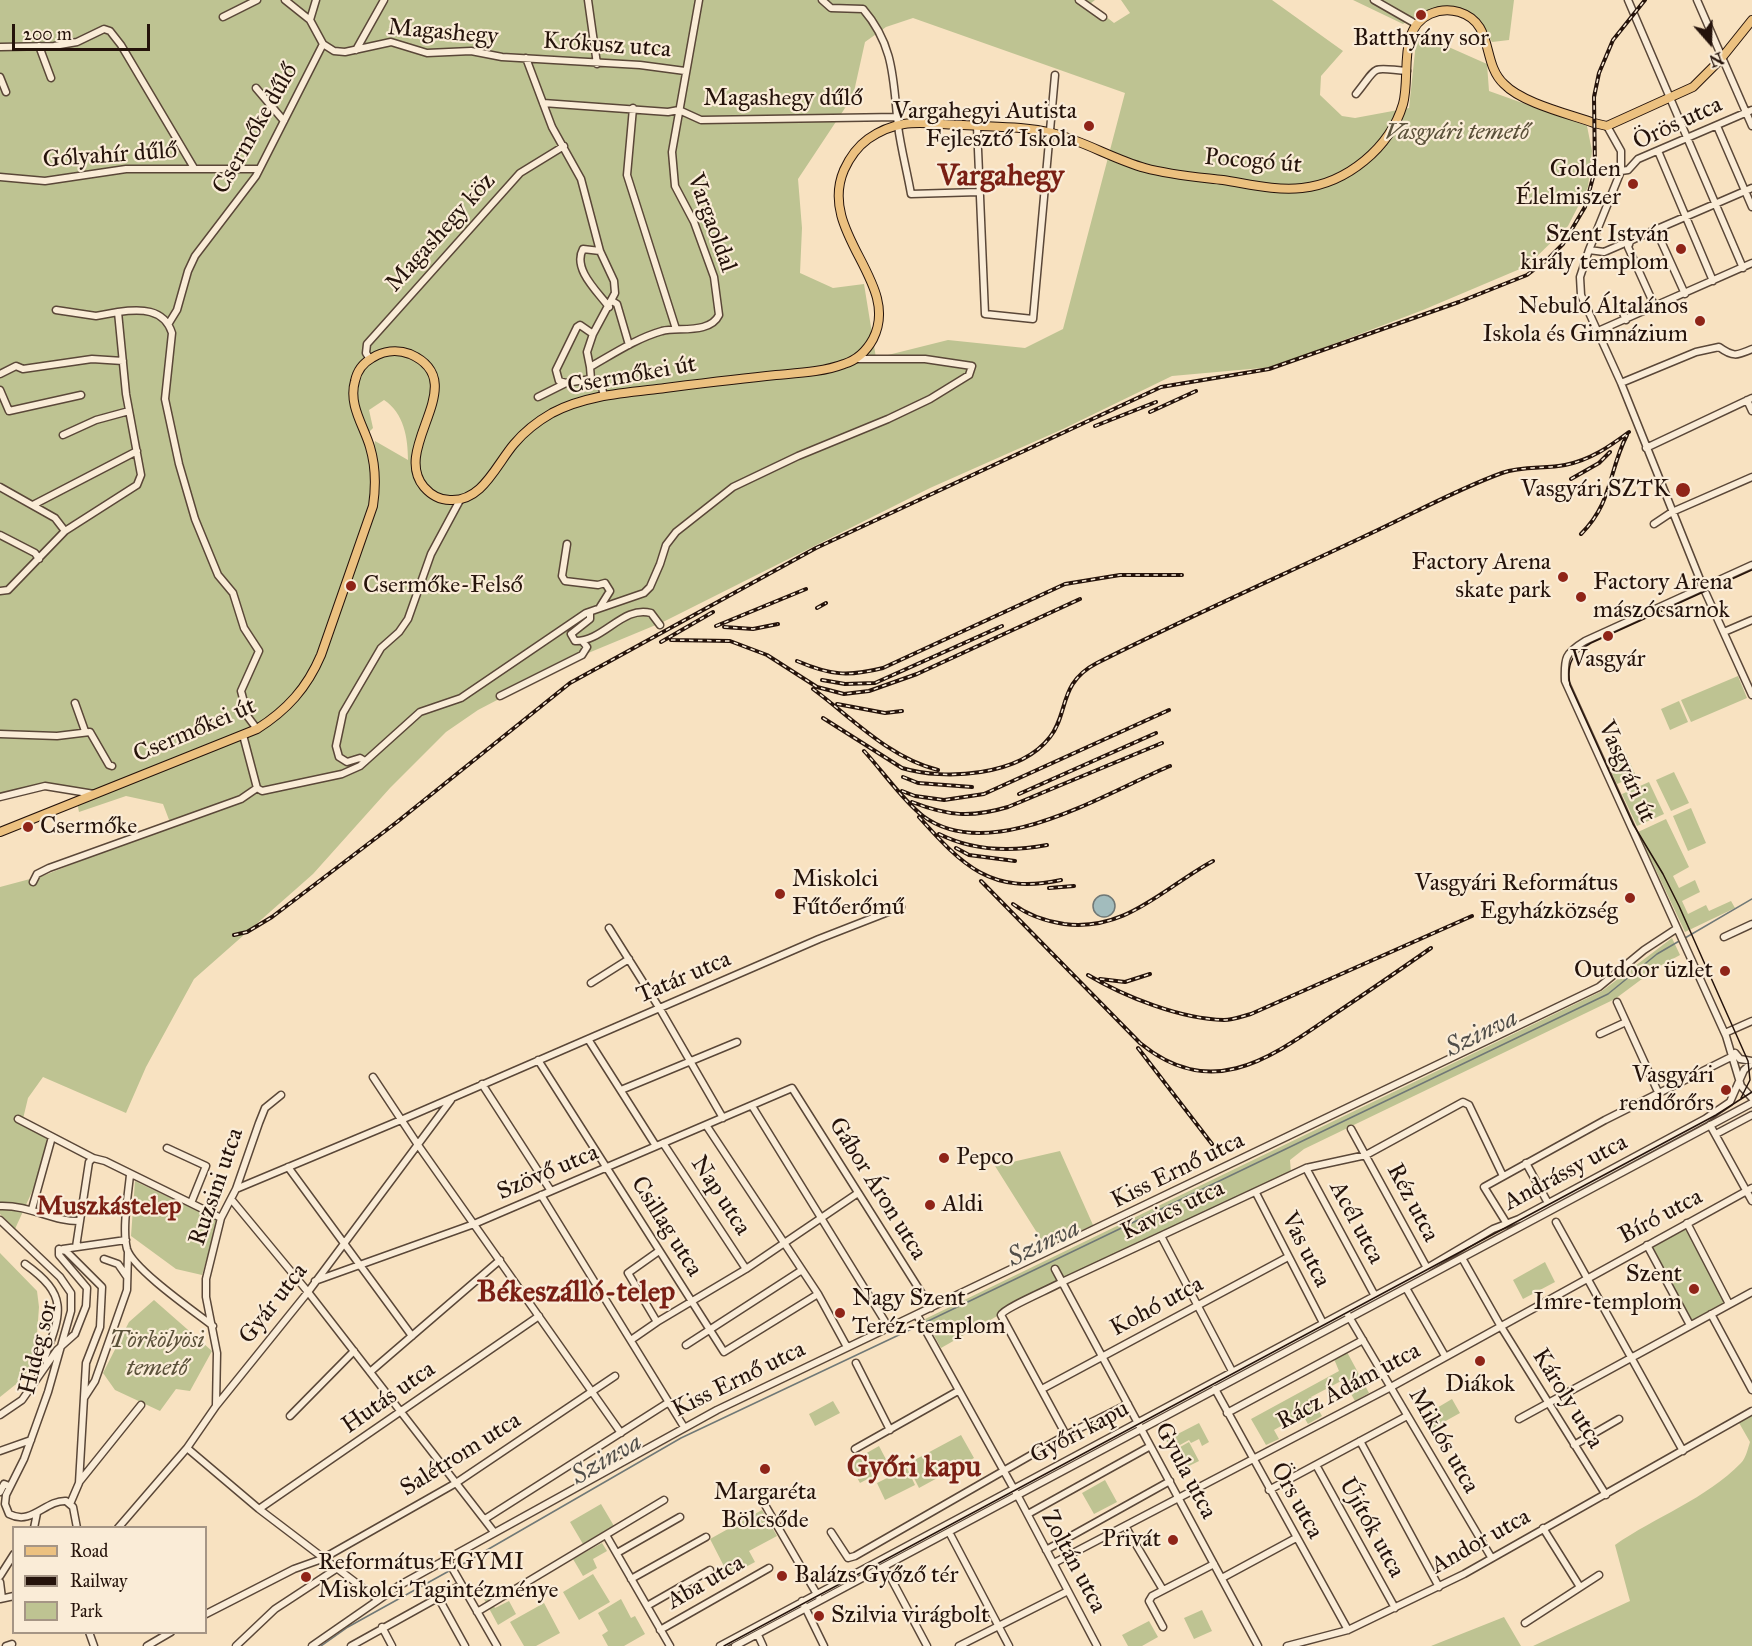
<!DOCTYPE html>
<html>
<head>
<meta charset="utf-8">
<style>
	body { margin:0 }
	#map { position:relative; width:1752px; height:1646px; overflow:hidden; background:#f8e2c1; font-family:"IM FELL Great Primer",serif }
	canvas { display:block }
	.legend { position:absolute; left:12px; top:1526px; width:195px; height:108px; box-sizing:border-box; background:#faecd7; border:2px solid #a59585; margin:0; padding:8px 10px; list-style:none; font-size:18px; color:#25130b }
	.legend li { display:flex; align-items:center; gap:12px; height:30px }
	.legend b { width:30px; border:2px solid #a59585 }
	.north { position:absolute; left:1680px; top:12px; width:60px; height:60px; -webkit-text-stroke:4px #faecd7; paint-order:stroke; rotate:160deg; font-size:16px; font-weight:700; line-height:24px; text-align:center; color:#25130b }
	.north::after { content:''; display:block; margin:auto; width:21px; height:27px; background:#25130b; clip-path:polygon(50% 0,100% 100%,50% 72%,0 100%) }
	.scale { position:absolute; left:12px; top:24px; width:138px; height:27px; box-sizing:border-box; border:3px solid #25130b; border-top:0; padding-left:8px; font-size:18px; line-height:21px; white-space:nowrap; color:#25130b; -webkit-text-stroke:4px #faecd7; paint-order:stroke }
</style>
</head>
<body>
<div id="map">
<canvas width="1752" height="1646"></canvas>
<ul class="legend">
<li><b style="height:8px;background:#ecc180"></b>Road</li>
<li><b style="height:8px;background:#25130b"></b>Railway</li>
<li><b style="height:16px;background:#bec392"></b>Park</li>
</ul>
<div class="north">N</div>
<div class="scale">200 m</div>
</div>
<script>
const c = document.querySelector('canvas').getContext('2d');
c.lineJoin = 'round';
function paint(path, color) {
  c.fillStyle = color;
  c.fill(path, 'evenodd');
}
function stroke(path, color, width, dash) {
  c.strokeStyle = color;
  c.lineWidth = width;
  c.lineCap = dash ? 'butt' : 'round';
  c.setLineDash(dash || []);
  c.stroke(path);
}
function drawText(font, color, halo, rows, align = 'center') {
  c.font = font + ' "IM FELL Great Primer",serif';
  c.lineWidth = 4.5;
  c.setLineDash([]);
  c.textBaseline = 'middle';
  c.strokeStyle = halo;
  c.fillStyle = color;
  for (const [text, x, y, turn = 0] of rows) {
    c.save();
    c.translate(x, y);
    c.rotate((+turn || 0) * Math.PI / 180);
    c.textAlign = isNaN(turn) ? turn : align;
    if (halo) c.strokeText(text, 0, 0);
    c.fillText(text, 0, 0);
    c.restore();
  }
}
paint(new Path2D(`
	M0 0H1095L1090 4 1114 23 1130 13 1121 0H1272L1343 51 1321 76 1320 95 1342 116 1355 118 1409 108 1417 33 1487 64 1489 91 1587 126 1592 151 1588 187 1568 226 1527 266 1423 310 1273 367 1172 376 1063 429 930 488 663 622 581 656 478 710 446 732 390 788 313 874 194 979 146 1067 126 1113 43 1077 28 1098 22 1123 55 1141 15 1229 0 1214V887L45 875 171 825 163 804 126 796 79 812 77 802 94 795 34 787 0 793ZM913 18 1125 93 1063 329 1025 348 948 340 876 358 864 284 833 288 800 273 802 228 798 179 853 96 865 42 886 27ZM384 400C404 413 408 438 408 460L375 441 373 453 366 435 373 428 369 410Z
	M1353 0H1514L1509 40 1492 42C1488 36 1485 27 1481 21 1460 0 1425 8 1403 24Z
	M1738 676 1747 698 1691 722 1681 700Z
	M1679 701 1688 722 1670 730 1661 709Z
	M1626 754 1636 776 1617 784 1607 762Z
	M1674 772 1689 803 1671 811 1656 780Z
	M1649 782 1664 814 1637 826 1622 794Z
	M1691 808 1706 843 1688 851 1673 816Z
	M1666 819 1689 867 1673 876 1679 888 1695 880 1700 892 1682 901 1688 914 1706 905 1709 911 1731 901 1735 908 1685 932 1638 832Z
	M1672 938 1680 955 1658 967 1615 999 1304 1149 1290 1160 1291 1173 999 1315 941 1348 925 1319 1602 991Z
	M1060 1151 1093 1225 1046 1247 995 1166Z
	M135 1181 218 1221 202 1275 176 1269 131 1236Z
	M1686 1220 1726 1303 1686 1325 1644 1243Z
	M0 1253 37 1291 39 1307 35 1361 20 1381 0 1397Z
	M1545 1262 1555 1282 1523 1299 1513 1280Z
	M154 1300 212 1351 190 1391 176 1389 160 1411 115 1390 103 1373 129 1322Z
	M1347 1352 1369 1393 1355 1401 1343 1380 1311 1397 1322 1416 1308 1424 1302 1414 1274 1430 1279 1439 1266 1445 1251 1419 1339 1371 1334 1359Z
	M1452 1399 1460 1413 1433 1428 1425 1415Z
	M833 1401 840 1413 815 1426 809 1414Z
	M1752 1414V1646H1533L1630 1601 1615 1545C1655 1517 1706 1499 1741 1463 1746 1458 1748 1448 1750 1442L1738 1421Z
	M1199 1423 1209 1442 1202 1446 1199 1439 1191 1443 1189 1440 1171 1450 1166 1440Z
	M961 1435 974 1458 919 1488 907 1464Z
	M1189 1442 1199 1461 1183 1469 1173 1451Z
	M879 1446 890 1467 860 1483 849 1463Z
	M907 1468 915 1485 885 1500 877 1483Z
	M1105 1480 1117 1502 1094 1514 1082 1493Z
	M601 1504 614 1526 583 1544 570 1522Z
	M762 1510 777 1536 749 1551 755 1562 729 1576 710 1539Z
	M602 1543 607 1551 593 1559 597 1568 583 1576 573 1559Z
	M593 1574 610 1602 579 1620 563 1592Z
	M482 1586 495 1608 509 1601 516 1614 498 1625 478 1588Z
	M621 1599 631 1618 635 1616 645 1634 624 1646H608L602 1635 608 1631 598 1613Z
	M544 1603 560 1633 536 1646H524L510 1622Z
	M1202 1610 1212 1631 1194 1639 1184 1618Z
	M1504 1617 1521 1646H1431Z
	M1149 1621 1158 1637 1142 1646H1128L1122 1635Z`), '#bec392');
const water = new Path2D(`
	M1093 906a11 11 0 1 1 22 0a11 11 0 1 1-22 0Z`);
paint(water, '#a2bcbd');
stroke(water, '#707876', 1.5);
stroke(new Path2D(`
	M1685 938 1752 899
	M924 1323 1608 994 1657 954 1681 940
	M454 1569 681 1438 920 1325
	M321 1646 348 1627 449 1571`), '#707876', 1.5);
const minor = new Path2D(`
	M285 0 310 20
	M316 0 310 20 323 44 334 51 345 52 391 42 427 53 471 51 502 57 640 65 685 71
	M588 0 597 64
	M822 0 831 8 863 9C895 46 893 81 898 126 901 149 907 171 911 194L979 192
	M1079 0 1103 17
	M1374 0 1416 24
	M1628 0 1743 268
	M1697 0 1752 126
	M223 17 257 0
	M39 46 51 78
	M0 47 54 46 77 42 104 29 110 31 121 45 194 168
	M356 50 384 0
	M526 58 552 127 581 179 600 251 614 281 615 293 593 334 587 352 590 367
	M0 77 6 92
	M256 88 284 121
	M1356 94C1380 64 1369 68 1407 71
	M543 103 668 112 679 110 701 120 898 117
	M633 108 627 175 676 329
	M977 126 985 314 1033 319 1055 75
	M1607 126 1621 151V171L1589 250 1580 277 1581 295 1621 383 1703 587 1752 695
	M1717 126 1752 207
	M1658 151 1713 281
	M1621 171 1628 170 1638 159 1752 110
	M0 177 45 181 126 169H259
	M1656 230 1685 294
	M1630 242 1628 247 1655 307
	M1589 250 1604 252 1752 188
	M600 251 583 249C572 269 598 292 609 307
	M612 301 617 304 629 345
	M1620 306 1626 320
	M56 310 96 316 118 312
	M169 323 177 310 188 271 195 256 256 176 323 44
	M1598 331 1752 263
	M370 359 366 353 367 344 520 173 564 146
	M0 374 16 366 23 369 92 359 123 361
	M591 379 566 383 559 381 556 370 577 327 580 325 593 334
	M1621 383 1696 352 1719 347C1733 357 1736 356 1752 349
	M0 390 9 411 81 395
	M604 396 602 388 591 379 590 367C613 354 637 338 662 331 679 327 710 334 719 315L714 277 694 222 675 186 672 152 699 0
	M538 397 566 383
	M1747 400 1752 411
	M63 435 96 420 129 411
	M1646 448 1752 398
	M0 487 55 518 65 531 137 485 141 475 126 394 118 312C140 309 164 308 172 333L165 399 179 464 195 519 218 575 233 593 244 628 259 651 241 691 248 717 257 729
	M33 505 137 451
	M1654 524 1672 512 1752 477
	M0 535 35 553 39 559
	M567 544 562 576 565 581 598 585 605 583 610 591 600 607
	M1752 565 1585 641C1565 653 1564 658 1565 681L1726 1036 1741 1086 1752 1098
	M0 591 8 590 65 531
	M586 613 644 593 650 587 660 564 666 545 676 532 733 487 798 456 888 419 930 399 969 375 972 366 925 359H855
	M1724 632 1752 620
	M500 696 582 655 587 647 583 642
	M75 703 85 731
	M0 734 57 736 90 732 109 765 112 766
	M243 735 257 788 262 791 342 774 360 766 420 712 461 698 586 613H590V619L571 634 575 641C603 642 623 605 651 613L660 625
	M365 761 360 758 347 762 339 757 336 746 343 713 381 648 399 632 408 619 431 554 460 500
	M0 797 45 786 94 794
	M33 882 37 874 49 868 241 799 257 788
	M609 928 660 1009 723 1118
	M1724 937 1752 924
	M591 983 629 959
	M1617 1002 1658 1092
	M1725 1033 1752 1021
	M1600 1034 1626 1022
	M588 1039 656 1146
	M1735 1053 1740 1059 1752 1061
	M538 1060 724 1352 818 1294
	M373 1077 418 1145 621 1433
	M482 1084 551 1191
	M621 1090 737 1042
	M752 1106 889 1328
	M18 1119 93 1158 105 1161 221 1218
	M706 1125 818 1294 847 1347
	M1710 1125 1752 1201
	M1351 1129 1427 1268
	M1716 1134 1752 1115
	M663 1143 746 1269
	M167 1148 206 1166 191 1203
	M1526 1163 1548 1203
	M288 1167 412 1336
	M1306 1168 1375 1296
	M130 1175C128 1195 122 1230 127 1249 133 1269 195 1312 213 1326
	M236 1189 401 1120 819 939 901 907
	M1256 1193 1323 1323
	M541 1195 684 1427
	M231 1199 308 1292 494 1532
	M0 1206C30 1205 54 1222 80 1221
	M32 1209 52 1137
	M0 1220 60 1277 71 1293V1311L48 1392 24 1459 6 1495 5 1504 9 1514C32 1526 45 1500 66 1501L73 1507 77 1528
	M1556 1222 1683 1451
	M1687 1223 1729 1304
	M1507 1224 1484 1187 1605 1120 1733 1056
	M1161 1236 1232 1371
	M1647 1245 1690 1325
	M76 1247 89 1162 93 1158
	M59 1249 66 1251 102 1287 100 1327 86 1363 79 1483 70 1504
	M63 1249 126 1240
	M659 1251 628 1273 657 1322 746 1269 858 1193
	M1462 1258 1500 1325 1606 1495
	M104 1259 118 1264 127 1277
	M25 1264C68 1295 62 1311 45 1357L47 1363
	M1055 1269 1258 1646
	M315 1281 474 1224 792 1088 931 1308
	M1406 1288 1445 1356
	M1711 1314 1752 1390
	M917 1315 1020 1500 1097 1646
	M1348 1315 1491 1557
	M631 1340 657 1322
	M686 1345 802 1270
	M856 1363 890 1430
	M370 1372 500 1260
	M1042 1389 1288 1257
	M1215 1389 1348 1630
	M84 1398 95 1381 127 1290 128 1252
	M216 1405 217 1353 206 1297V1279L221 1218 236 1189 259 1123 265 1108 281 1095
	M1227 1413 1363 1340
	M0 1415 22 1400 57 1350 75 1334 86 1306 87 1288 59 1255V1249
	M290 1416 354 1351
	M1519 1419 1752 1292
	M1066 1435 1001 1315C1004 1308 1050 1289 1062 1282L1306 1168 1366 1155 1463 1102 1469 1105 1503 1176
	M1360 1441 1439 1587
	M1574 1445 1619 1419
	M187 1448 259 1509 376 1598
	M855 1449 958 1391
	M0 1451 31 1440
	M1316 1465 1395 1608
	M80 1481 141 1405
	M1269 1490 1407 1416
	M0 1492 4 1484 9 1486
	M765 1505 818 1596
	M259 1509 539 1316
	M1028 1514 1147 1448
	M485 1519 669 1402
	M1125 1526 1163 1590
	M34 1528 37 1513
	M118 1528 187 1448 216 1406 308 1292 451 1100
	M1543 1528 1580 1587
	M831 1532 848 1558 855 1556 1066 1435 1128 1404
	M949 1532 1009 1646
	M606 1535 670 1646
	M1046 1550 1170 1481
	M617 1553 680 1517
	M447 1559 497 1646
	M1054 1563 1391 1387 1752 1188
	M885 1567 927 1646
	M0 1576 14 1554
	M1222 1578 1296 1538
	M631 1579 706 1537
	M0 1582 2 1598
	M438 1597 465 1646
	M0 1599 14 1596
	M802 1601 824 1646
	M647 1606 710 1570
	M477 1612 664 1500
	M206 1614 294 1569 322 1559 456 1483 615 1376
	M1525 1623 1599 1575
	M382 1627 392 1646
	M1163 1627 1149 1601 1152 1596 1214 1564
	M660 1630 769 1568
	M89 1632 94 1646
	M758 1635 763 1646
	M6 1646 12 1644
	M147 1646 171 1632
	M236 1646 275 1609 336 1569
	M312 1646 400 1585 717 1410 1599 987 1644 950 1676 929
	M351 1646 461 1585
	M720 1646 1427 1268 1493 1229 1519 1219 1705 1119 1730 1102 1744 1070 1752 1063
	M735 1646 1752 1103
	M959 1646 1068 1591
	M1287 1646 1348 1630 1464 1574 1752 1411`);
const major = new Path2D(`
	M0 832 257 729C287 710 307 688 321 655L373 506C376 486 376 467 370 447 364 426 348 405 355 381 357 371 363 363 372 358 383 351 397 349 410 354 474 382 390 447 424 487 431 495 439 500 450 500 482 502 496 465 514 444 524 432 538 421 552 413 584 396 622 393 657 389 697 384 736 379 776 375 798 373 823 372 844 364 857 360 867 350 873 339 902 283 817 233 844 170 849 159 857 147 868 139 878 132 891 126 904 124 923 121 944 125 963 125 992 127 1024 126 1052 133 1084 141 1113 159 1145 168 1170 175 1197 177 1223 180 1249 184 1276 191 1302 188 1347 183 1390 148 1403 104 1411 75 1397 29 1430 14 1439 10 1449 9 1459 12 1495 23 1481 63 1504 84 1522 103 1569 114 1594 123L1607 126 1693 87 1720 60 1752 20`);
stroke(minor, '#5a4738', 9);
stroke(major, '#25130b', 10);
stroke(minor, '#faecd7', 6);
stroke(major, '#ecc180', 8);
stroke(new Path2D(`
	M1741 1098 1750 1080 1748 1061 1679 906 1663 874 1633 824 1570 685C1566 663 1573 653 1591 643L1752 570
	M724 1646 1716 1115 1752 1092`), '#25130b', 1.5);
const rail = new Path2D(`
	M1150 412 1196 391
	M1095 426 1156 402
	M1571 479 1599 463 1610 452
	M1581 534C1613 502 1608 472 1627 435
	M817 608 826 603
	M716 626 806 589
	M724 627 753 629 778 624
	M671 640 730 641 767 655 817 687 844 694 869 691 917 674 1080 599
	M661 642 713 612
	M797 661C830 675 847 677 883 668L1065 584 1120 575H1182
	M822 680 845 684 875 683 1002 626
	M813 689C851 717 889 758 938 770
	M837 704 885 713 902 711
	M823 718 902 768C945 781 1020 776 1050 737 1069 713 1058 683 1097 663 1184 619 1274 579 1363 537 1409 516 1455 490 1502 473 1522 466 1545 469 1565 465 1590 460 1609 447 1629 432
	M864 751C881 769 904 802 923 816 990 866 1105 793 1170 766
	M903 777 918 783 972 787
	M902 791 915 796 944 800 984 794 1169 710
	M1019 794 1156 733
	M912 802C948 816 971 818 1008 807L1162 743
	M919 817C963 866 991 895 1061 880
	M939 834C973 851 1010 852 1047 845
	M956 848 969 855 1015 861
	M981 881 1140 1043C1212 1102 1270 1058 1333 1015 1366 993 1398 971 1431 948
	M1049 888 1074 886
	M1013 904C1029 916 1045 921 1064 924 1126 932 1163 888 1213 861
	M234 935 247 932 272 917 397 822 570 683 816 548 1161 387 1269 369 1459 302 1527 275 1548 259 1563 244 1585 207 1595 170 1594 97 1599 73 1613 40 1645 0
	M1088 975C1125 997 1181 1019 1224 1020 1233 1020 1243 1016 1251 1014L1472 916
	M1100 979 1125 982 1150 974
	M1138 1048 1212 1144`);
stroke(rail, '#25130b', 4);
stroke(rail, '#faecd7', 1.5, [4.5]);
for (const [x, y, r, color] of [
	[1421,15,6,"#8f2418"],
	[1089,126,6,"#8f2418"],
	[1633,184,6,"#8f2418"],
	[1681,249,6,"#8f2418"],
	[1700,321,6,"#8f2418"],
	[1683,490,8,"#8f2418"],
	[1563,577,6,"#8f2418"],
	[351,586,6,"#8f2418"],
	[1581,597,6,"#8f2418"],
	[1608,636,6,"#8f2418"],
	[28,827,6,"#8f2418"],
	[780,894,6,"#8f2418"],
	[1630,898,6,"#8f2418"],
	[1725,971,6,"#8f2418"],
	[1726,1090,6,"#8f2418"],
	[944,1158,6,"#8f2418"],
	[930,1205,6,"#8f2418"],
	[1694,1289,6,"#8f2418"],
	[840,1313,6,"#8f2418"],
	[1480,1361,6,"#8f2418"],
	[765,1469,6,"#8f2418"],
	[1173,1540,6,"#8f2418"],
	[782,1576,6,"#8f2418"],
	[306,1577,6,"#8f2418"],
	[819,1616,6,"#8f2418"]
]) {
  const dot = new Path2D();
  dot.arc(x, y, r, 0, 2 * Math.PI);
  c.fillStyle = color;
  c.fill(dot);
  stroke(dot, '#faecd7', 2);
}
drawText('24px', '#25130b', '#faecd7', [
	["Magashegy",443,33,5],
	["Krókusz utca",607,46,4],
	["Magashegy dűlő",783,99],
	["Örös utca",1678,124,-25],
	["Csermőke dűlő",256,129,-60],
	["Gólyahír dűlő",110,156,-4],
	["Pocogó út",1253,162,5],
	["Vargaoldal",711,223,70],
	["Magashegy köz",441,233,-48],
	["Csermőkei út",632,376,-10],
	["Csermőkei út",195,731,-23],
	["Vasgyári út",1626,772,66],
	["Tatár utca",684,978,-23],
	["Kiss Ernő utca",1178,1171,-26],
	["Szövő utca",548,1173,-23],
	["Andrássy utca",1566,1173,-28],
	["Ruzsini utca",217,1187,-71],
	["Gábor Áron utca",877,1189,58],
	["Nap utca",720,1196,57],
	["Réz utca",1412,1203,62],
	["Kavics utca",1173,1211,-25],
	["Bíró utca",1661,1217,-28],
	["Acél utca",1356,1223,62],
	["Csillag utca",666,1227,58],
	["Vas utca",1305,1250,63],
	["Gyár utca",274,1304,-52],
	["Kohó utca",1157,1307,-28],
	["Hideg sor",39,1348,-76],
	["Kiss Ernő utca",739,1380,-26],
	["Rácz Ádám utca",1349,1387,-28],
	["Hutás utca",389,1398,-35],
	["Károly utca",1567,1399,58],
	["Győri kapu",1080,1433,-28],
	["Miklós utca",1443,1441,60],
	["Salétrom utca",461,1455,-32],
	["Gyula utca",1185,1471,62],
	["Örs utca",1296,1501,61],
	["Újítók utca",1371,1528,61],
	["Andor utca",1481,1542,-29],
	["Zoltán utca",1073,1562,62],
	["Aba utca",706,1583,-30]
]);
drawText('24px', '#25130b', '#faecd7', [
	["Batthyány sor",1421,39,"center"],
	["Vargahegyi Autista",1077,112],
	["Fejlesztő Iskola",1077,140],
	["Golden",1621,170],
	["Élelmiszer",1621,198],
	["Szent István",1669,235],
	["király templom",1669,263],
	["Nebuló Általános",1688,307],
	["Iskola és Gimnázium",1688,335],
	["Vasgyári SZTK",1670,490],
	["Factory Arena",1551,563],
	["skate park",1551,591],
	["Factory Arena",1593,583,"left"],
	["mászócsarnok",1593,611,"left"],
	["Csermőke-Felső",363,586,"left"],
	["Vasgyár",1608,660,"center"],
	["Csermőke",40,827,"left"],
	["Miskolci",792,880,"left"],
	["Fűtőerőmű",792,908,"left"],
	["Vasgyári Református",1618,884],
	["Egyházközség",1618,912],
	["Outdoor üzlet",1713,971],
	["Vasgyári",1714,1076],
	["rendőrőrs",1714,1104],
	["Pepco",956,1158,"left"],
	["Aldi",942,1205,"left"],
	["Szent",1682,1275],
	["Imre-templom",1682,1303],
	["Nagy Szent",852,1299,"left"],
	["Teréz-templom",852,1327,"left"],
	["Diákok",1480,1385,"center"],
	["Margaréta",765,1493,"center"],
	["Bölcsőde",765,1521,"center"],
	["Privát",1161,1540],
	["Református EGYMI",318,1563,"left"],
	["Miskolci Tagintézménye",318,1591,"left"],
	["Balázs Győző tér",794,1576,"left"],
	["Szilvia virágbolt",831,1616,"left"]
], 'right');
drawText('italic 24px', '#5b513a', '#faecd7', [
	["Vasgyári temető",1457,133],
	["Törkölyösi",157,1341],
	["temető",157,1369]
]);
drawText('italic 26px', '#514e49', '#faecd7', [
	["Szinva",1482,1034,-26],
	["Szinva",1044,1244,-26],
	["Szinva",607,1460,-30]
]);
drawText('bold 26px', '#7a1f14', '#faecd7', [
	["Muszkástelep",109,1208]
]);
drawText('bold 30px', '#7a1f14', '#faecd7', [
	["Vargahegy",1001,178],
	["Békeszálló-telep",576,1294],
	["Győri kapu",914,1469]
]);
</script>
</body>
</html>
